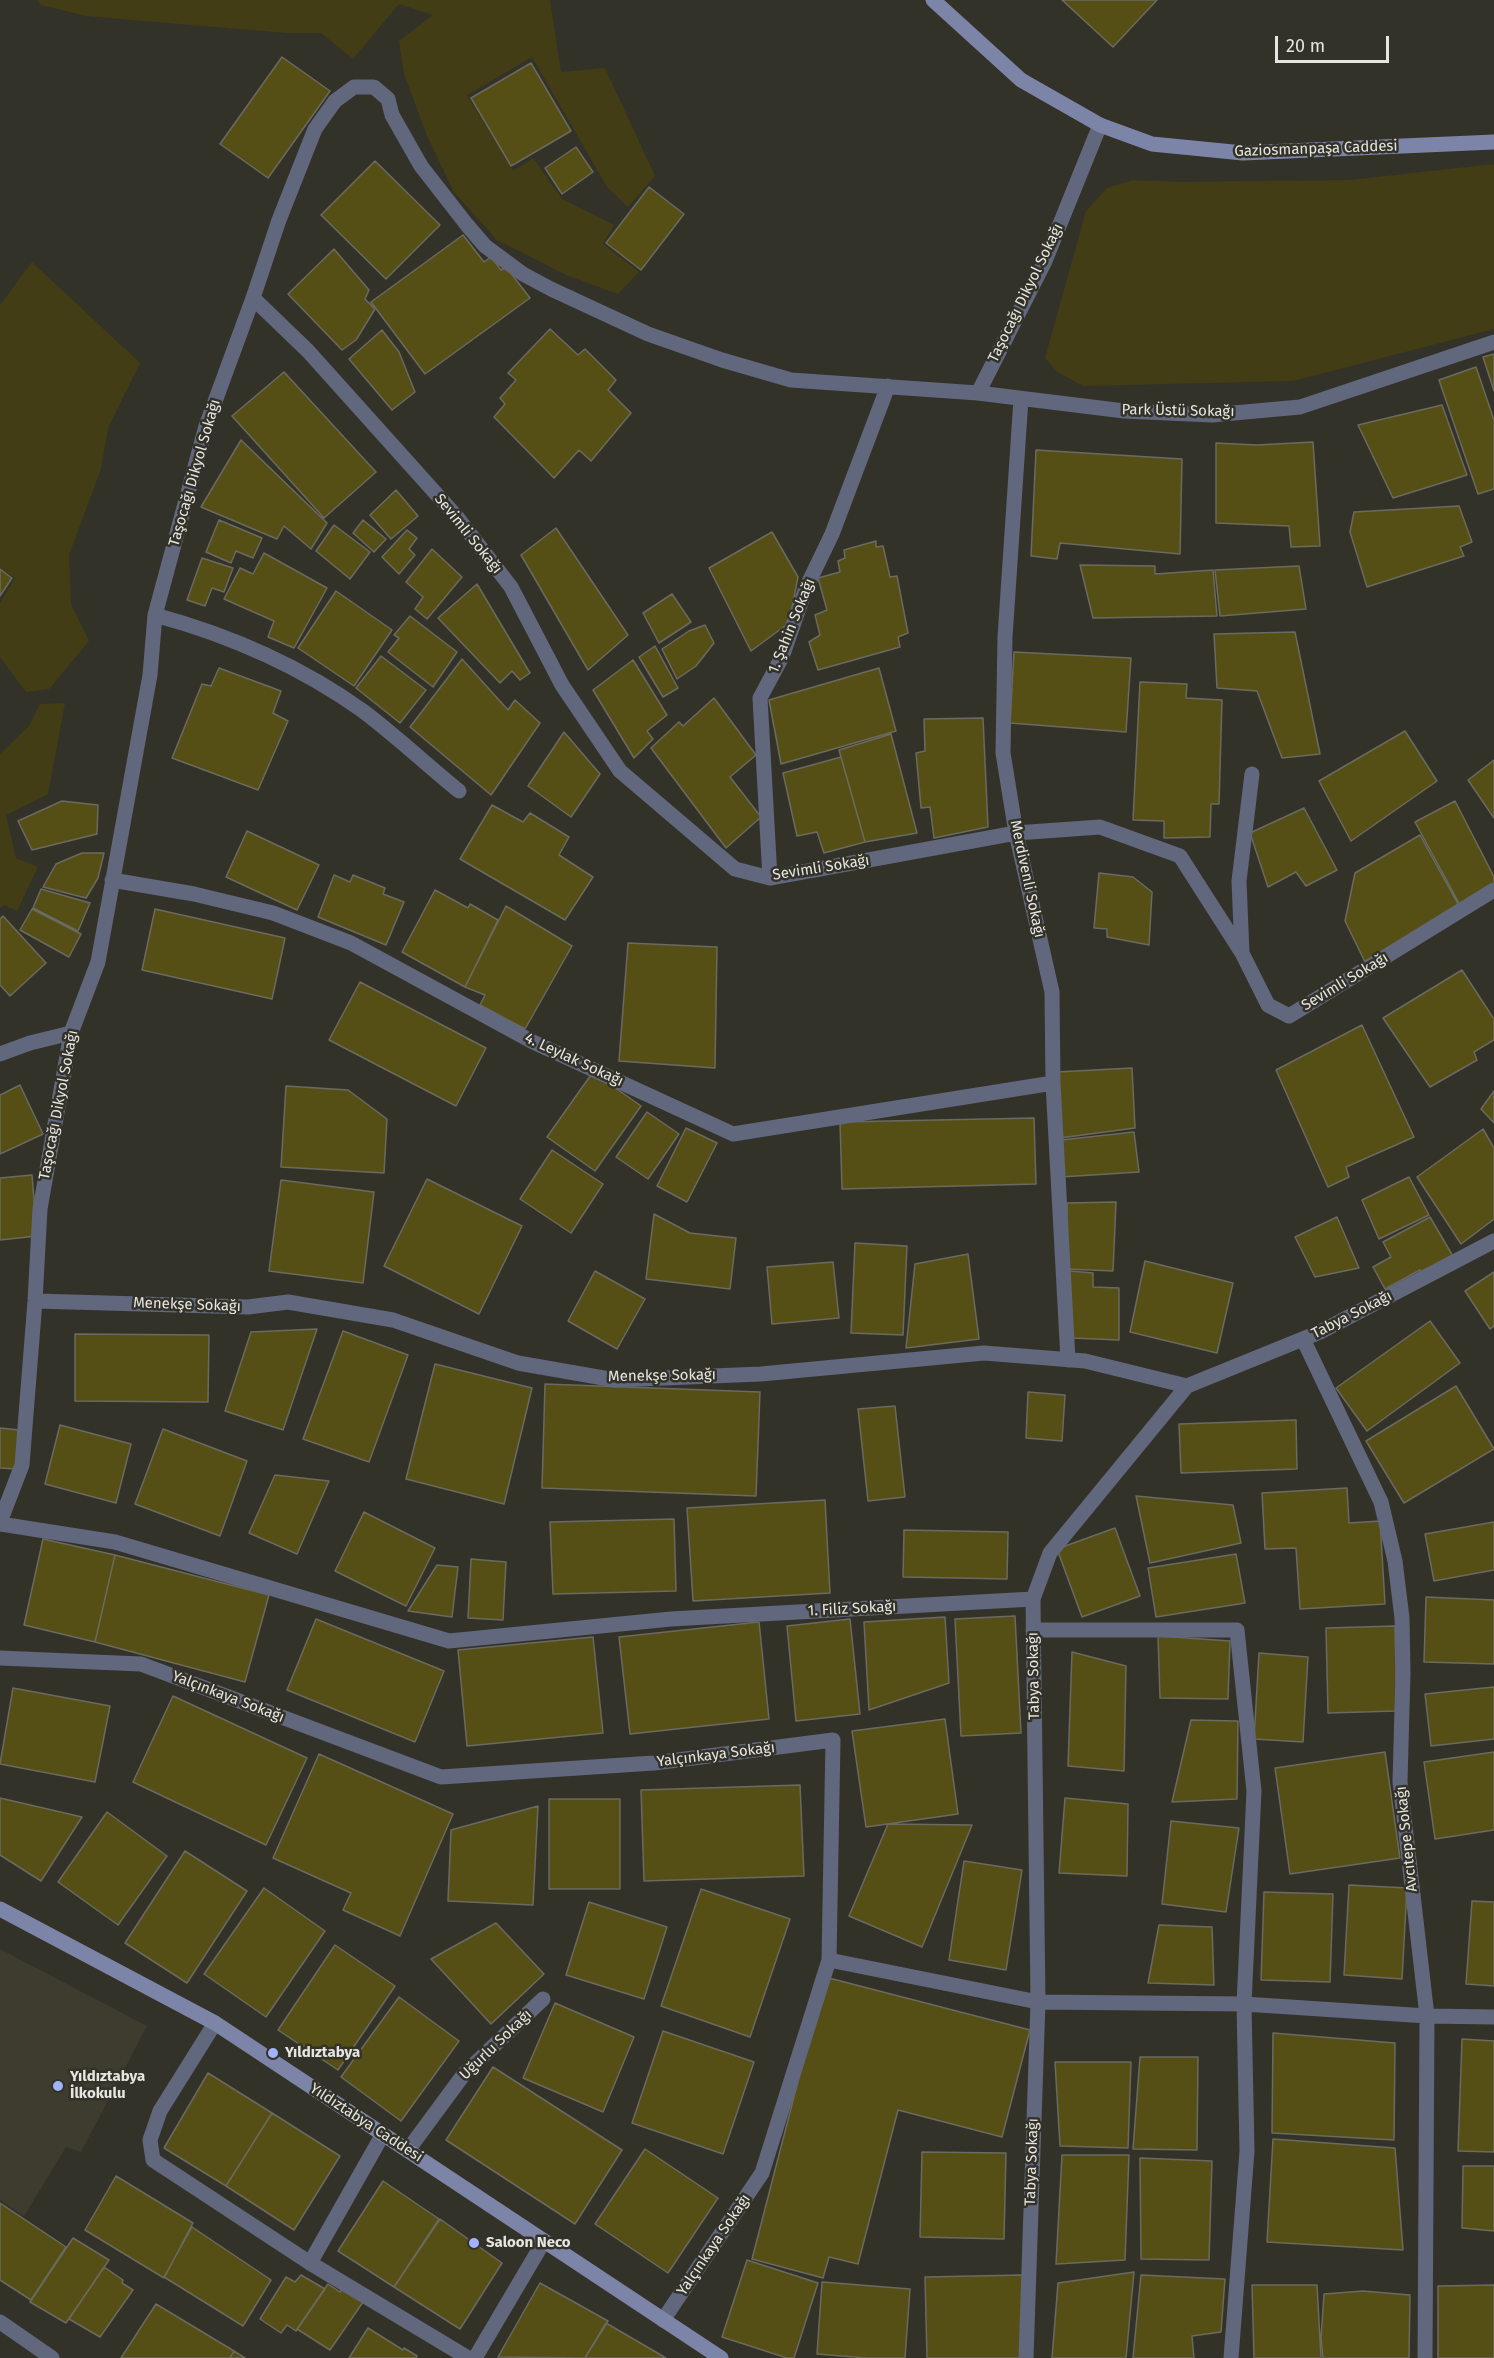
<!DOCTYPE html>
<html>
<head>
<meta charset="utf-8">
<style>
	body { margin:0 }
	#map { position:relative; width:1494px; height:2358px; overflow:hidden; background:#333229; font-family:"Fira Sans",sans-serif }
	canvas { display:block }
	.scale { position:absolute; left:1275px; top:36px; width:114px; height:27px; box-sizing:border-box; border:3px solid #e6e5e0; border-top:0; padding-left:8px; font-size:18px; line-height:21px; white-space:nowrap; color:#e6e5e0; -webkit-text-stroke:4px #333229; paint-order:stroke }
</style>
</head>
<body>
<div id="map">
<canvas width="1494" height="2358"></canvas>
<div class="scale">20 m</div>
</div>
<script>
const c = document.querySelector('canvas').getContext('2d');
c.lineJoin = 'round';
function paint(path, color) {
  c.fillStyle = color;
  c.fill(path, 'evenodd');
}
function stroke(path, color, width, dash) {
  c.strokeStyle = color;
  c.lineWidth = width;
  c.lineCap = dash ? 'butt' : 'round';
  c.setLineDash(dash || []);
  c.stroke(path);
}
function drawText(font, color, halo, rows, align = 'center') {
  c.font = font + ' "Fira Sans",sans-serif';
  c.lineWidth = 5;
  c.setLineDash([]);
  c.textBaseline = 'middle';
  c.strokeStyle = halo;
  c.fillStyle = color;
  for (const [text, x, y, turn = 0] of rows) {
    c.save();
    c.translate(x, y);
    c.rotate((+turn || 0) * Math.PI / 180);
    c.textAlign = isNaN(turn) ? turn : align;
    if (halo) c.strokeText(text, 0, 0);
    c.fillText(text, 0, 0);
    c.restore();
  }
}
paint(new Path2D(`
	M0 1949 147 2026 81 2152 66 2147 24 2216 0 2200Z`), '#3e3c2e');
paint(new Path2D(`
	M37 0H550L561 72 605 68 655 176 628 207 607 187 532 57 467 95 513 171 533 158 562 199 614 225 603 244 639 272 618 294 566 275 497 240 454 192 427 136 404 74 399 41 433 15 399 4 353 59 321 33H286L86 16 41 5Z
	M1494 164V329L1293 381 1083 386 1056 371 1045 358 1086 211 1107 188 1133 180 1182 182 1350 180Z
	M32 262 140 363 108 428 101 469 69 555 71 604 89 641 49 689 26 692 0 657V603L15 578 0 568V305Z
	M65 703 48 794 6 815 16 858 38 867 17 911 4 905 0 908V754L29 726 40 704Z`), '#423d15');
const building = new Path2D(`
	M1062 0H1157L1113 47Z
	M282 57 330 91 268 178 220 144Z
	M531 63 571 131 511 166 471 98Z
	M576 147 593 172 562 194 545 168Z
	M375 161 440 225 386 279 321 215Z
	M649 187 684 214 641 270 606 243Z
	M463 235 484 262 491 257 501 270 506 267 530 298 425 374 371 302Z
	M334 249 369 290 365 299 375 309 356 340 342 350 288 294Z
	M550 329 578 355 585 349 616 380 608 390 631 413 591 461 579 450 554 478 494 417 505 404 500 398 516 380 508 373Z
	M382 330 399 352 415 392 392 410 349 359Z
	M1494 354V391L1483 357Z
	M1476 367 1494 420V489L1478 494 1439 380Z
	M284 372 376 472 324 518 232 416Z
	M1442 405 1467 475 1393 498 1358 425Z
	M241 440 327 523 311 549 284 526 277 539 201 507Z
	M1313 442 1320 546 1291 547 1289 526 1216 523V443L1257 445Z
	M1036 450 1182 459 1180 554 1060 543 1057 559 1031 556Z
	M396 490 418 516 391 539 370 515Z
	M1459 506 1472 542 1460 547 1464 556 1367 587 1350 532 1354 512Z
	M219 520 262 538 253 558 236 551 231 563 206 552Z
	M363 520 386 539 374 552 353 533Z
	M334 525 370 552 350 579 316 551Z
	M556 528 628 635 588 670 521 555Z
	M407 530 417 538 409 549 415 555 399 574 382 557Z
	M772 532 798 577 789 623 751 651 709 568Z
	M876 541V547L883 546 890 577 897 576 908 633 898 637 900 647 818 670 809 642 820 635 815 615 827 610 818 578 840 572 838 561 845 558 844 550Z
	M432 549 462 577 427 619 415 609 423 597 406 582Z
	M264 553 327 588 294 648 268 637 274 621 224 599 240 568 253 574Z
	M202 558 233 568 224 592 212 588 205 606 187 600Z
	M1080 565 1155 566V574L1213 570 1217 616 1093 618Z
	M1299 566 1306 609 1220 616 1215 570Z
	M0 569 12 578 0 596Z
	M477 584 530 673 520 680 512 671 500 683 438 618Z
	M336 591 392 630 354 686 298 648Z
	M672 594 691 622 659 643 643 613Z
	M410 616 457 652 433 687 388 652 399 638 394 635Z
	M705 625 714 643 696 666 677 679 662 649 689 631Z
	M1295 632 1320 754 1282 758 1257 691 1217 688 1214 634Z
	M655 646 678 688 663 697 639 657Z
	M1014 652 1131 658 1126 732 1010 723Z
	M381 656 426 690 400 723 356 688Z
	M462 659 508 710 515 700 540 723 491 795 410 727Z
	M633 660 667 715 647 731 653 739 634 758 593 690Z
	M219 668 281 691 273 713 288 721 258 790 172 758 202 684 211 686Z
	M879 668 896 731 781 764 769 700Z
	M1140 682 1187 684 1186 698 1222 700 1219 804H1211L1210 837 1164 838V821L1133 820Z
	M714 698 756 755 730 777 761 817 726 848 651 748 679 722 683 726Z
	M983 718 988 827 934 838 930 807 921 808 916 753 925 751 924 719Z
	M1405 731 1437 781 1351 841 1319 781Z
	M564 732 600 774 571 817 528 786Z
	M891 734 917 833 865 842 839 750Z
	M841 757 865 842 824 853 817 832 797 836 783 773Z
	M1494 760V818L1468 780Z
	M62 801 98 805 97 834 32 850 18 821Z
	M1455 801 1494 877V884L1460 905 1415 822Z
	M492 805 523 822 530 813 569 837 559 855 593 877 565 920 460 859Z
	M1304 808 1337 870 1306 886 1296 872 1268 887 1250 833Z
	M247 831 319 865 297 910 226 877Z
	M1420 835 1459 906 1366 964 1345 921 1355 873Z
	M82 853H104L98 878 86 898 43 887 56 864Z
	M1099 873 1133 877 1152 892 1149 945 1107 937V929L1094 928Z
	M334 875 350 882 353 875 385 888 383 894 404 902 386 945 318 917Z
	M41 889 90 903 78 931 33 908Z
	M435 890 468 908 470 904 498 920 465 987 402 952Z
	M506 906 572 946 525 1029 480 1005 485 995 465 987Z
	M32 909 81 934 69 957 20 930Z
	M155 909 285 938 272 999 142 970Z
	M3 916 46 963 10 996 0 985V919Z
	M628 943 717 947 715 1068 619 1061Z
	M1462 970 1494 1019V1040L1474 1052 1477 1060 1430 1087 1383 1018Z
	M360 982 486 1048 456 1106 329 1040Z
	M1362 1025 1414 1137 1346 1167 1349 1177 1328 1187 1276 1070Z
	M1132 1068 1135 1128 1060 1138 1057 1072Z
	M593 1072 641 1106 595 1171 547 1137Z
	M20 1085 43 1134 0 1154V1095Z
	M286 1086 348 1090 387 1119 384 1173 281 1167Z
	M1494 1091V1123L1481 1109Z
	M647 1112 679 1134 648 1179 616 1157Z
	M1034 1118 1036 1184 842 1189 840 1122Z
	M686 1128 717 1143 687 1202 657 1186Z
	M1483 1129 1494 1148V1219L1461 1244 1417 1177Z
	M1134 1132 1139 1172 1061 1177V1140Z
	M552 1150 603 1184 571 1233 520 1199Z
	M32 1175 37 1236 0 1240V1178Z
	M1409 1177 1429 1215 1379 1239 1362 1200Z
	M427 1179 522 1226 479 1314 384 1266Z
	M281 1180 374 1192 363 1283 269 1271Z
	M1116 1202 1113 1271 1067 1269V1203Z
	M654 1214 690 1233 736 1238 730 1289 646 1279Z
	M1337 1217 1359 1268 1315 1277 1295 1237Z
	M1430 1217 1454 1258 1422 1276 1420 1270 1385 1289 1373 1267 1391 1257 1383 1242Z
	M855 1243 907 1246 903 1335 851 1333Z
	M968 1254 979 1339 906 1348 915 1264Z
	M1145 1261 1233 1283 1217 1353 1130 1332Z
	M833 1262 839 1318 772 1324 767 1267Z
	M595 1271 645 1299 617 1349 568 1321Z
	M1070 1271 1093 1273V1287L1119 1288V1340L1072 1338Z
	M1494 1272V1326L1490 1329 1465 1291Z
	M1430 1321 1460 1363 1367 1431 1336 1388Z
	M317 1329 283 1430 225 1411 251 1332Z
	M343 1331 408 1355 369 1462 303 1439Z
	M75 1334 209 1335 208 1402 75 1401Z
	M435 1364 532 1388 504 1504 406 1479Z
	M545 1384 760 1392 756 1496 542 1488Z
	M1456 1386 1494 1449 1404 1503 1366 1441Z
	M1028 1392 1065 1395 1062 1441 1026 1438Z
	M895 1406 905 1497 868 1501 858 1409Z
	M1296 1420 1297 1469 1181 1473 1179 1424Z
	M60 1425 131 1444 116 1503 45 1484Z
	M0 1428 19 1430 16 1469 0 1468Z
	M163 1429 247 1461 220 1536 135 1504Z
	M275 1475 329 1481 297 1554 249 1533Z
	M1347 1488 1349 1523 1380 1521 1385 1604 1300 1609 1296 1548 1265 1549 1262 1493Z
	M1136 1496 1233 1505 1241 1543 1150 1563Z
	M825 1500 830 1593 693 1601 687 1508Z
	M364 1512 435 1548 406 1606 335 1571Z
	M674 1519 676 1591 553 1594 550 1522Z
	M1494 1522V1570L1434 1581 1425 1534Z
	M1115 1528 1140 1596 1082 1617 1057 1549Z
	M904 1530 1008 1532 1007 1579 903 1577Z
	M43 1539 115 1555 95 1642 24 1625Z
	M1236 1554 1245 1603 1156 1617 1148 1568Z
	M115 1555 269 1595 245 1682 95 1642Z
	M471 1559 506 1562 503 1620 468 1618Z
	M437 1565 458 1567 452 1617 408 1611Z
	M1426 1597 1494 1600V1664L1424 1662Z
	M1015 1616 1021 1733 961 1736 955 1619Z
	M945 1617 949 1683 869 1710 864 1622Z
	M316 1619 444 1671 415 1742 287 1690Z
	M850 1619 860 1714 796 1721 787 1626Z
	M759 1622 769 1719 630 1734 619 1637Z
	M1395 1626 1397 1711 1328 1713 1326 1628Z
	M1158 1636 1230 1641 1228 1699 1160 1698Z
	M593 1637 603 1733 467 1746 458 1650Z
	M1072 1652 1126 1666 1124 1771 1068 1766Z
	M1259 1653 1308 1657 1303 1742 1254 1739Z
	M1494 1687V1739L1431 1746 1425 1694Z
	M13 1688 110 1706 95 1782 0 1764Z
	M173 1696 307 1758 266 1845 133 1782Z
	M945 1719 958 1814 866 1827 852 1731Z
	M1191 1720 1238 1721 1237 1799 1172 1802Z
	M1385 1752 1400 1858 1290 1874 1275 1768Z
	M1494 1752V1830L1435 1839 1424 1762Z
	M319 1754 453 1814 400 1936 343 1910 351 1893 273 1858Z
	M800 1785 804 1876 644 1881 641 1790Z
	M0 1798 82 1817 41 1881 0 1855Z
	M1065 1798 1128 1804 1127 1876 1059 1873Z
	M549 1799H620V1889H549Z
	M538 1806 533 1905 448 1901 451 1830Z
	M107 1812 167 1856 118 1925 58 1882Z
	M1171 1821 1239 1828 1226 1912 1162 1904Z
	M888 1824 972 1825 922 1947 849 1916Z
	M185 1851 247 1891 187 1983 125 1943Z
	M964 1861 1022 1870 1006 1970 949 1960Z
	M1349 1885 1407 1888 1402 1979 1344 1975Z
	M264 1888 325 1931 266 2017 204 1974Z
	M701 1889 790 1919 750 2037 661 2006Z
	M1264 1892 1333 1894 1330 1982 1261 1980Z
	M1472 1901 1494 1902V1986L1466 1984Z
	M589 1902 667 1927 644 1999 566 1975Z
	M496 1923 544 1974 491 2024 431 1959Z
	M1159 1925 1212 1927 1214 1985 1148 1983Z
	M335 1945 395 1986 338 2070 278 2030Z
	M825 1977 1030 2030 1002 2137 898 2110 858 2264 829 2257 823 2278 752 2259Z
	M399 1997 459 2041 401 2121 341 2077Z
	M555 2003 634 2037 603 2112 523 2078Z
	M663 2031 754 2062 723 2154 632 2123Z
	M1273 2033 1395 2043 1394 2140 1272 2133Z
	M1462 2039 1494 2041V2152L1458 2151Z
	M1140 2057H1198L1197 2150 1133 2149Z
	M1055 2062H1131L1128 2148 1060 2146Z
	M493 2067 622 2150 575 2224 446 2140Z
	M208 2073 272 2113 226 2186 164 2148Z
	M272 2113 340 2156 294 2230 226 2186Z
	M1273 2139 1395 2148 1403 2250 1267 2242Z
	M645 2149 718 2198 668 2273 595 2224Z
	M922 2152 1006 2153 1004 2239 920 2237Z
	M1062 2155H1129L1125 2260 1056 2264Z
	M1140 2158 1212 2161 1209 2260 1141 2259Z
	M1463 2166H1494V2231L1462 2228Z
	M116 2176 193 2223 164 2278 85 2230Z
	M383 2181 439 2219 394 2287 338 2251Z
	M0 2203 66 2247 31 2300 0 2280Z
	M440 2219 502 2263 460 2329 394 2287Z
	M192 2227 271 2280 243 2326 164 2277Z
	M73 2238 109 2260 66 2323 30 2302Z
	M747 2260 818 2283 794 2358H787L722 2337Z
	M104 2267 123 2280 122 2283 133 2290 100 2337 69 2319Z
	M1134 2272 1126 2358H1052L1058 2283Z
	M301 2275 325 2289 296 2331 287 2325 281 2333 260 2319 286 2277 295 2282Z
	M1023 2275 1025 2358H927L925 2277Z
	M1141 2275 1225 2279 1221 2332 1192 2336 1194 2358H1133Z
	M822 2282 910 2289 905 2358H866L817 2354Z
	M540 2283 608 2321 585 2358 498 2357Z
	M328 2284 340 2292 343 2288 363 2302 330 2350 297 2329Z
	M1252 2285H1317L1321 2358H1254Z
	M1494 2285V2358H1438V2286Z
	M1363 2291 1410 2295 1409 2358H1323L1321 2338 1324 2294Z
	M156 2304 234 2351 230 2358H121Z
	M606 2323 666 2358H585Z
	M368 2328 403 2350 404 2348 417 2356 416 2358H349Z
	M234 2351 245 2358H230Z`);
paint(building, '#564f15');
stroke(building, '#6b6a61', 1.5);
stroke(new Path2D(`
	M253 298 308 351 457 517 511 587 562 685 620 771 735 869 770 878 1016 833 1100 827 1180 856 1242 953 1268 1005 1289 1016 1494 890
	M978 393 1045 261 1100 125
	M1021 399 1005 637 1003 753 1016 833 1052 992 1053 1083 1068 1360
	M155 615C229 635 300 666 363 711 396 736 427 765 459 791
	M770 878 760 698 782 657 806 588 832 534 888 386
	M112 880 194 894 273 913 351 943 533 1042 733 1134 1053 1083
	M1242 953 1239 881 1252 774
	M0 1054 30 1043 71 1033
	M35 1301 248 1307 288 1302 393 1320 518 1363 615 1380 761 1374 984 1353 1085 1361 1187 1386
	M1303 1339 1381 1502 1395 1561 1402 1618 1403 1672 1400 1782 1427 2016 1425 2358
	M0 1522 22 1465 35 1301 40 1209 71 1033 98 962 150 675 155 615 206 426 253 298 279 220 315 129 335 101 354 87H374L388 99 392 115 421 166 467 225 485 246 523 274 551 289 648 334 722 360 791 380 978 393 1124 411 1212 415 1300 407 1494 342
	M0 1524 115 1542 449 1641 671 1619 1033 1599
	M1033 1630H1237L1254 1791 1244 2004 1427 2016 1494 2017
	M0 1658 141 1664 441 1777 654 1763 833 1740 829 1960 762 2173 663 2320
	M829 1960 1038 2002 1244 2004 1247 2151 1231 2358
	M215 2023 160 2111 150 2140 153 2160 310 2263 468 2358
	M408 2150 464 2074 543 1999
	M310 2263 383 2134
	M0 2322 52 2358
	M475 2358 544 2241
	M1026 2358 1038 2002 1033 1599 1050 1553 1187 1386 1320 1332 1494 1241`), '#61677d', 15);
stroke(new Path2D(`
	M933 0 1021 80 1100 125 1152 144 1243 153 1494 142
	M0 1909 215 2023 721 2358`), '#7c85a7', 15);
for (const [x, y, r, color] of [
	[273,2053,6,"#a1b3fd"],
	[58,2086,6,"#a1b3fd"],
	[474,2243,6,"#a1b3fd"]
]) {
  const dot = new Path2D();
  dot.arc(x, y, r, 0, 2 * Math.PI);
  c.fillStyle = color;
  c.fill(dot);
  stroke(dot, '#333229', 2);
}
drawText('15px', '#e6e5e0', '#333229', [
	["Gaziosmanpaşa Caddesi",1316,149,-2],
	["Taşocağı Dikyol Sokağı",1026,293,-64],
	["Park Üstü Sokağı",1178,411,1],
	["Taşocağı Dikyol Sokağı",195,473,-74],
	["Sevimli Sokağı",468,534,51],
	["1. Şahin Sokağı",792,626,-68],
	["Sevimli Sokağı",821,868,-9],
	["Merdivenli Sokağı",1027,879,78],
	["Sevimli Sokağı",1345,982,-31],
	["4. Leylak Sokağı",574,1060,25],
	["Taşocağı Dikyol Sokağı",59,1105,-79],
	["Menekşe Sokağı",187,1305,2],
	["Tabya Sokağı",1352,1315,-27],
	["Menekşe Sokağı",662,1376,-1],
	["1. Filiz Sokağı",852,1609,-3],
	["Tabya Sokağı",1034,1676,-91],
	["Yalçınkaya Sokağı",228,1697,21],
	["Yalçınkaya Sokağı",716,1755,-7],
	["Avcıtepe Sokağı",1407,1839,-96],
	["Uğurlu Sokağı",496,2045,-44],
	["Yıldıztabya Caddesi",366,2123,33],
	["Tabya Sokağı",1032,2162,-88],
	["Yalçınkaya Sokağı",714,2245,-56]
]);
drawText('bold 15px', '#e6e5e0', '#333229', [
	["Yıldıztabya",285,2053],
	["Yıldıztabya",70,2077],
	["İlkokulu",70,2094],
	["Saloon Neco",486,2243]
], 'left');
</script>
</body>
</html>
